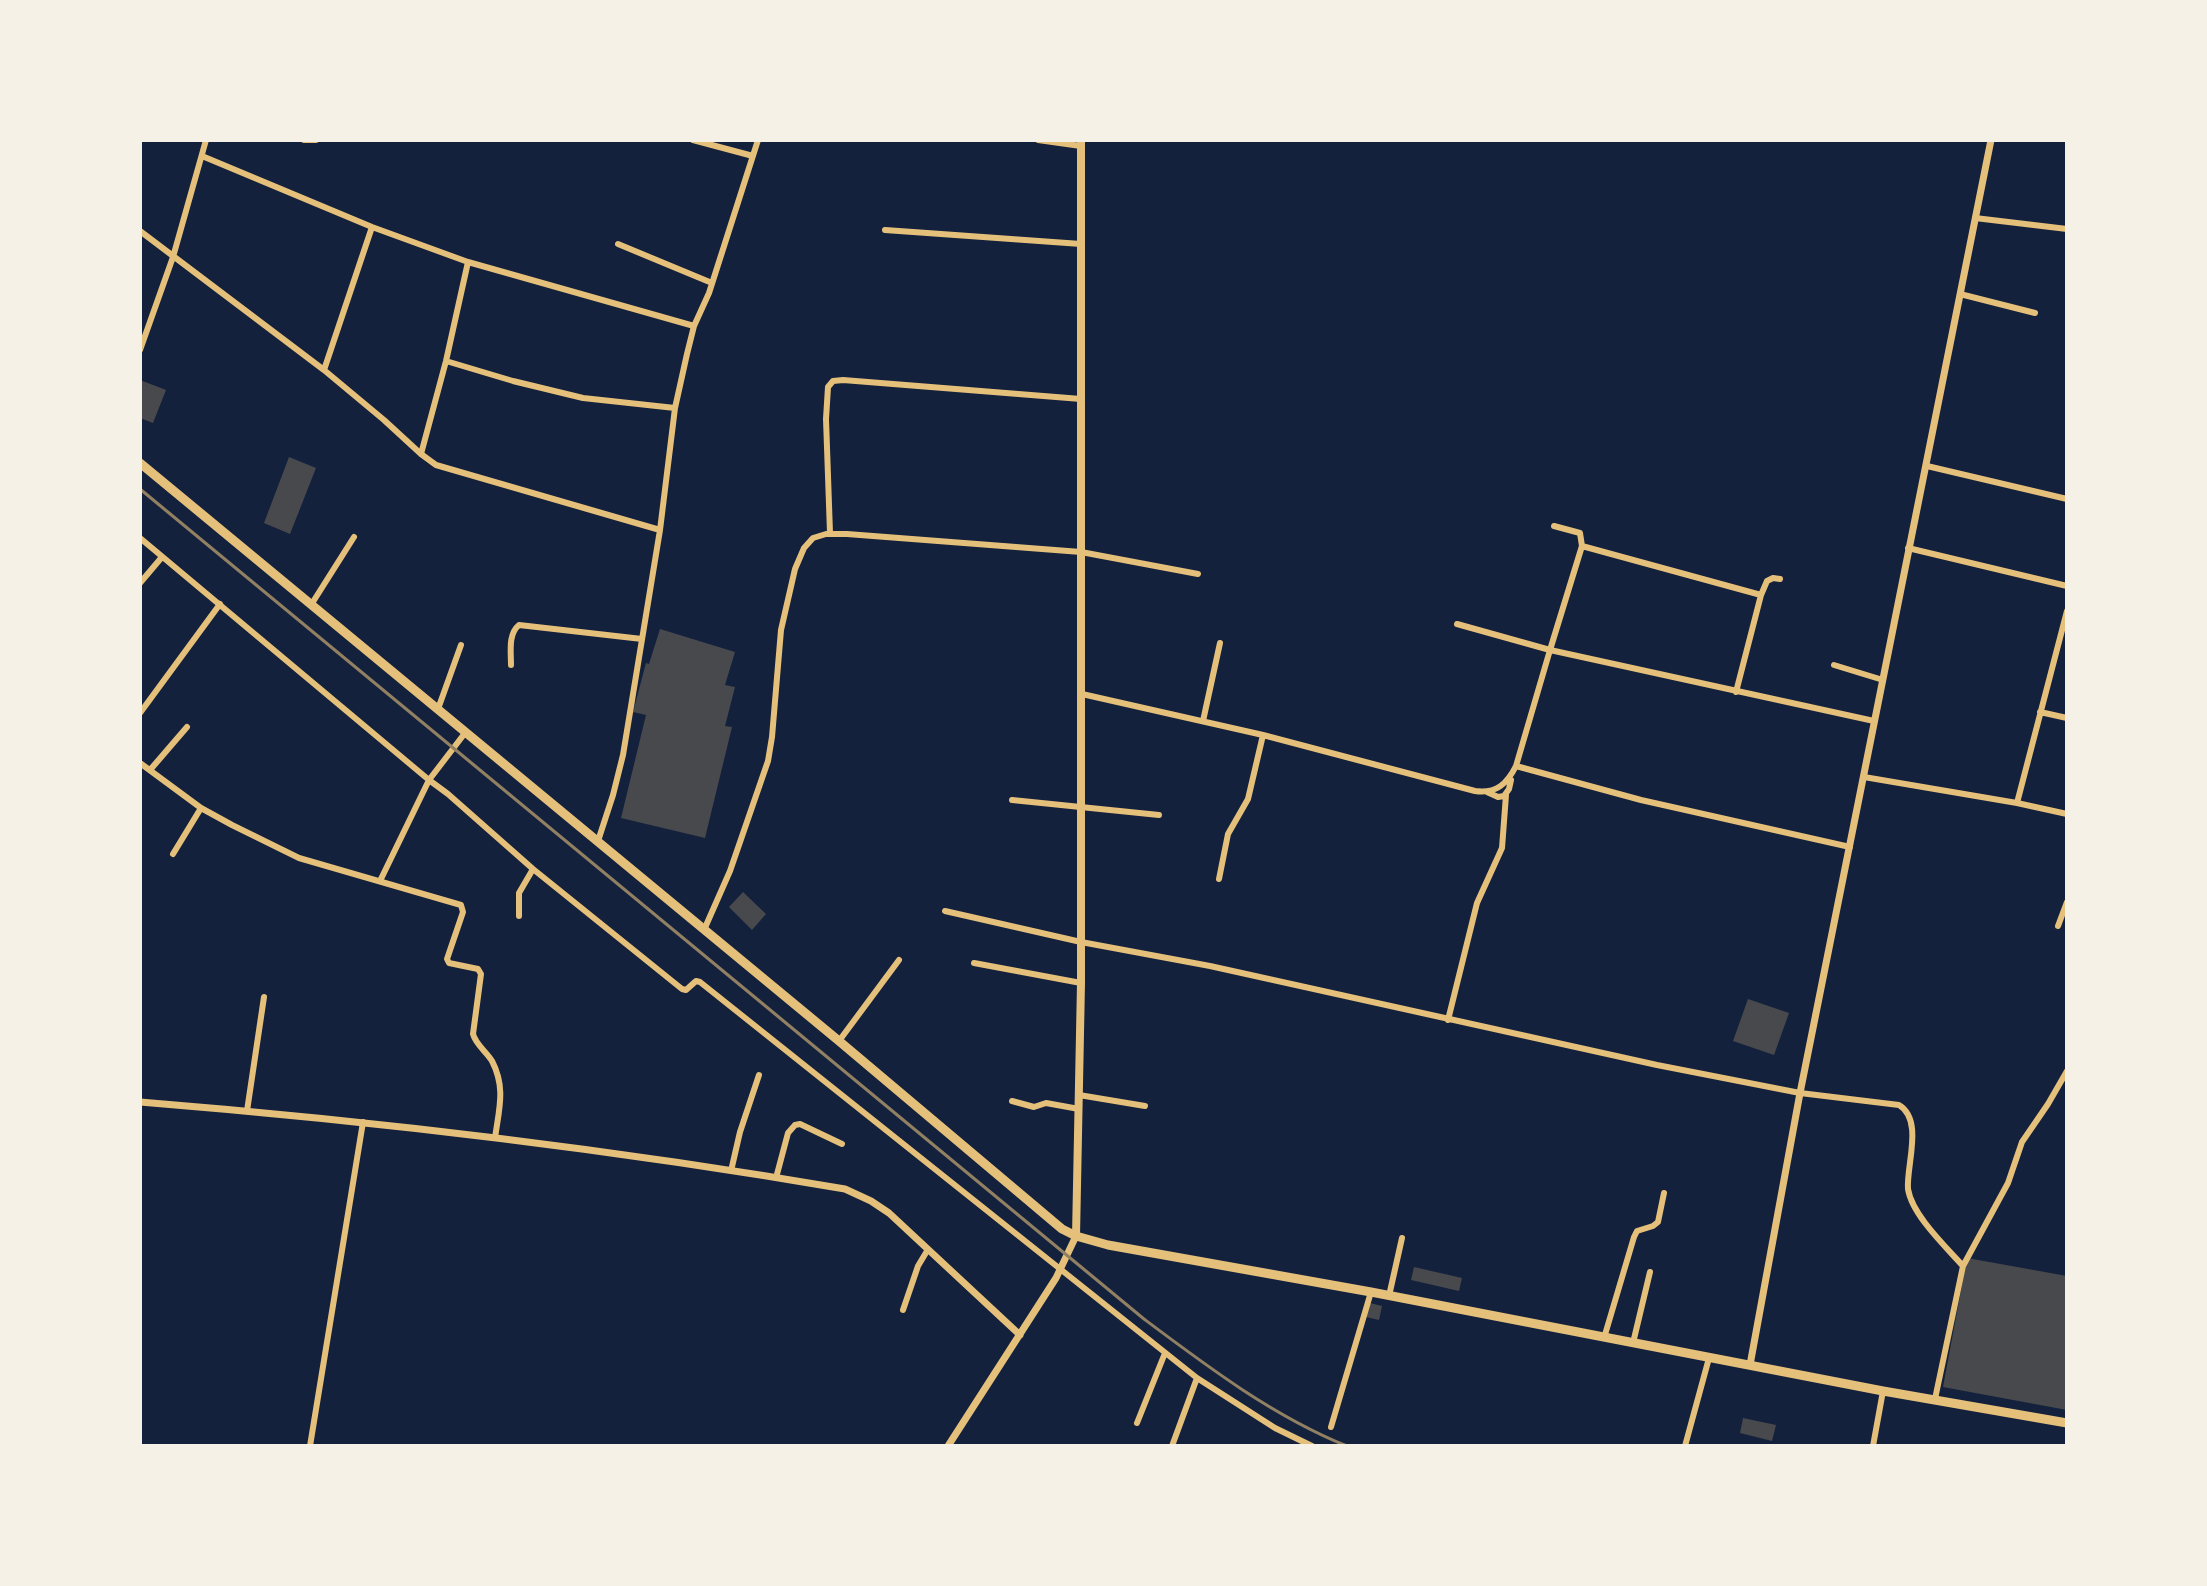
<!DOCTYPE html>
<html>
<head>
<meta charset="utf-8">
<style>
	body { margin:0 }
	#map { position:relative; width:2207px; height:1586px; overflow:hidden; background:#14213d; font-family:Spectral,serif }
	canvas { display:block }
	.frame { position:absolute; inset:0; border:142px solid #f6f1e7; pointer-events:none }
</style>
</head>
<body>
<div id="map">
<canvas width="2207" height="1586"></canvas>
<div class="frame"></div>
</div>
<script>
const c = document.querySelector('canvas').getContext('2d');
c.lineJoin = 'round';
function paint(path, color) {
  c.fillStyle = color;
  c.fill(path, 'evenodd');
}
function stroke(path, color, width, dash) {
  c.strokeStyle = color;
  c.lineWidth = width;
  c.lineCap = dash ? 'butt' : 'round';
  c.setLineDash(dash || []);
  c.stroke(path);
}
paint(new Path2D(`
	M140 380 166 390 153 423 140 418Z
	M289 457 316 468 290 534 264 523Z
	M660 629 735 652 725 685 735 687 725 726 732 727 705 838 621 818 646 715 633 712 646 663 649 664Z
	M743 892 766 914 752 930 729 907Z
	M1748 999 1789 1013 1774 1055 1733 1041Z
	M1967 1258 2067 1276V1410L1943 1387Z
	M1414 1267 1462 1278 1459 1291 1411 1280Z
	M1370 1303 1382 1306 1379 1320 1366 1317Z
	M1743 1418 1776 1425 1772 1441 1740 1433Z`), '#48494c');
stroke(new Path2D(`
	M304 140H316
	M693 140 753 156
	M1038 140 1081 146
	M202 156 372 227 468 262 694 326
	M1975 218 2067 229
	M885 230 1081 244
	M140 231 324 370 384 420 421 454 436 465 660 530
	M618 244 712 283
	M1960 294 2035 313
	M140 350 173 257 206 140
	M446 361 513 381 583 398 675 408
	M324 370 372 227
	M421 454 446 361 468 262
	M1927 466 2067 499
	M1554 526 1580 533 1582 546
	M830 533 826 419 828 387 833 381 843 380 1081 399
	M140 538 429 780 448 794 533 869 682 989 686 990 696 981 700 982 1197 1378 1275 1428 1312 1446
	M1908 548 2067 586
	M140 583 162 557
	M1761 595 1767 581 1773 578 1780 579
	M311 605 354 537
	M1457 624 1550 650 1582 546 1761 595 1736 692
	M511 665C511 652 508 634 519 625L642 639
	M1834 665 1883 680
	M1082 694 1263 735 1475 791C1496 794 1507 784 1516 766L1641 800 1850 847
	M438 709 461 645
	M2040 712 2067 718
	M140 713 220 604
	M1203 721 1220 643
	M140 763 201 808 232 825 299 858 461 905 463 912 447 959 449 963 478 969 481 974 473 1034C476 1045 486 1051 492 1061 506 1088 499 1109 495 1138
	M1516 766 1550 650 1874 721
	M150 770 187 727
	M1864 777 2017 803 2067 814
	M1487 792 1498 797 1504 796 1509 789 1511 780
	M1012 800 1159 815
	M2017 803 2067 611
	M598 841 613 795 623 755 660 530 675 408 687 354 694 326 709 293 758 140
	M173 854 201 808
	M1219 879 1228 834 1248 799 1263 735
	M380 881 429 780 465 733
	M945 911 1081 942 1210 966 1657 1065 1800 1093 1899 1105C1924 1120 1906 1166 1908 1189 1912 1215 1946 1247 1963 1266L1935 1399
	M519 916V893L533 869
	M2058 926 2067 902
	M704 930 730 871 768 761 772 737 781 630 795 569 804 548 813 538 826 534H847L1081 552 1198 574
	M974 963 1081 983
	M1448 1020 1477 903 1502 848 1506 795
	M839 1041 899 960
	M1079 1095 1145 1106
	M1012 1101 1034 1107 1046 1103 1079 1109
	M247 1111 264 997
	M731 1171 740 1132 759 1075
	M776 1178 788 1133 795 1125 800 1124 842 1144
	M1963 1266 2008 1183 2022 1142 2048 1104 2067 1071
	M1389 1296 1402 1238
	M903 1310 918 1266 927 1251
	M1604 1338 1634 1237 1637 1231 1653 1226 1658 1222 1664 1193
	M1633 1343 1650 1272
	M1137 1423 1165 1353
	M1331 1427 1371 1292
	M310 1446 363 1122
	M1172 1446 1197 1378
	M1685 1446 1709 1358
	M1873 1446 1883 1391`), '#e5c07b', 6);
stroke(new Path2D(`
	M140 1102C376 1121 611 1149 845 1189L871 1201 889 1213 1020 1335
	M1750 1365 1800 1093 1991 140
	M948 1446 1056 1278 1076 1236`), '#e5c07b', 7);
stroke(new Path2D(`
	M1076 1236 1081 983V140`), '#e5c07b', 8);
stroke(new Path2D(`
	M140 463 839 1041 1062 1229 1076 1236 1108 1245 1371 1292 1883 1391 2067 1423`), '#e5c07b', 9);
stroke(new Path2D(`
	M140 489 1144 1319C1208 1367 1273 1416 1347 1446`), '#918062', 3);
</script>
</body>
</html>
